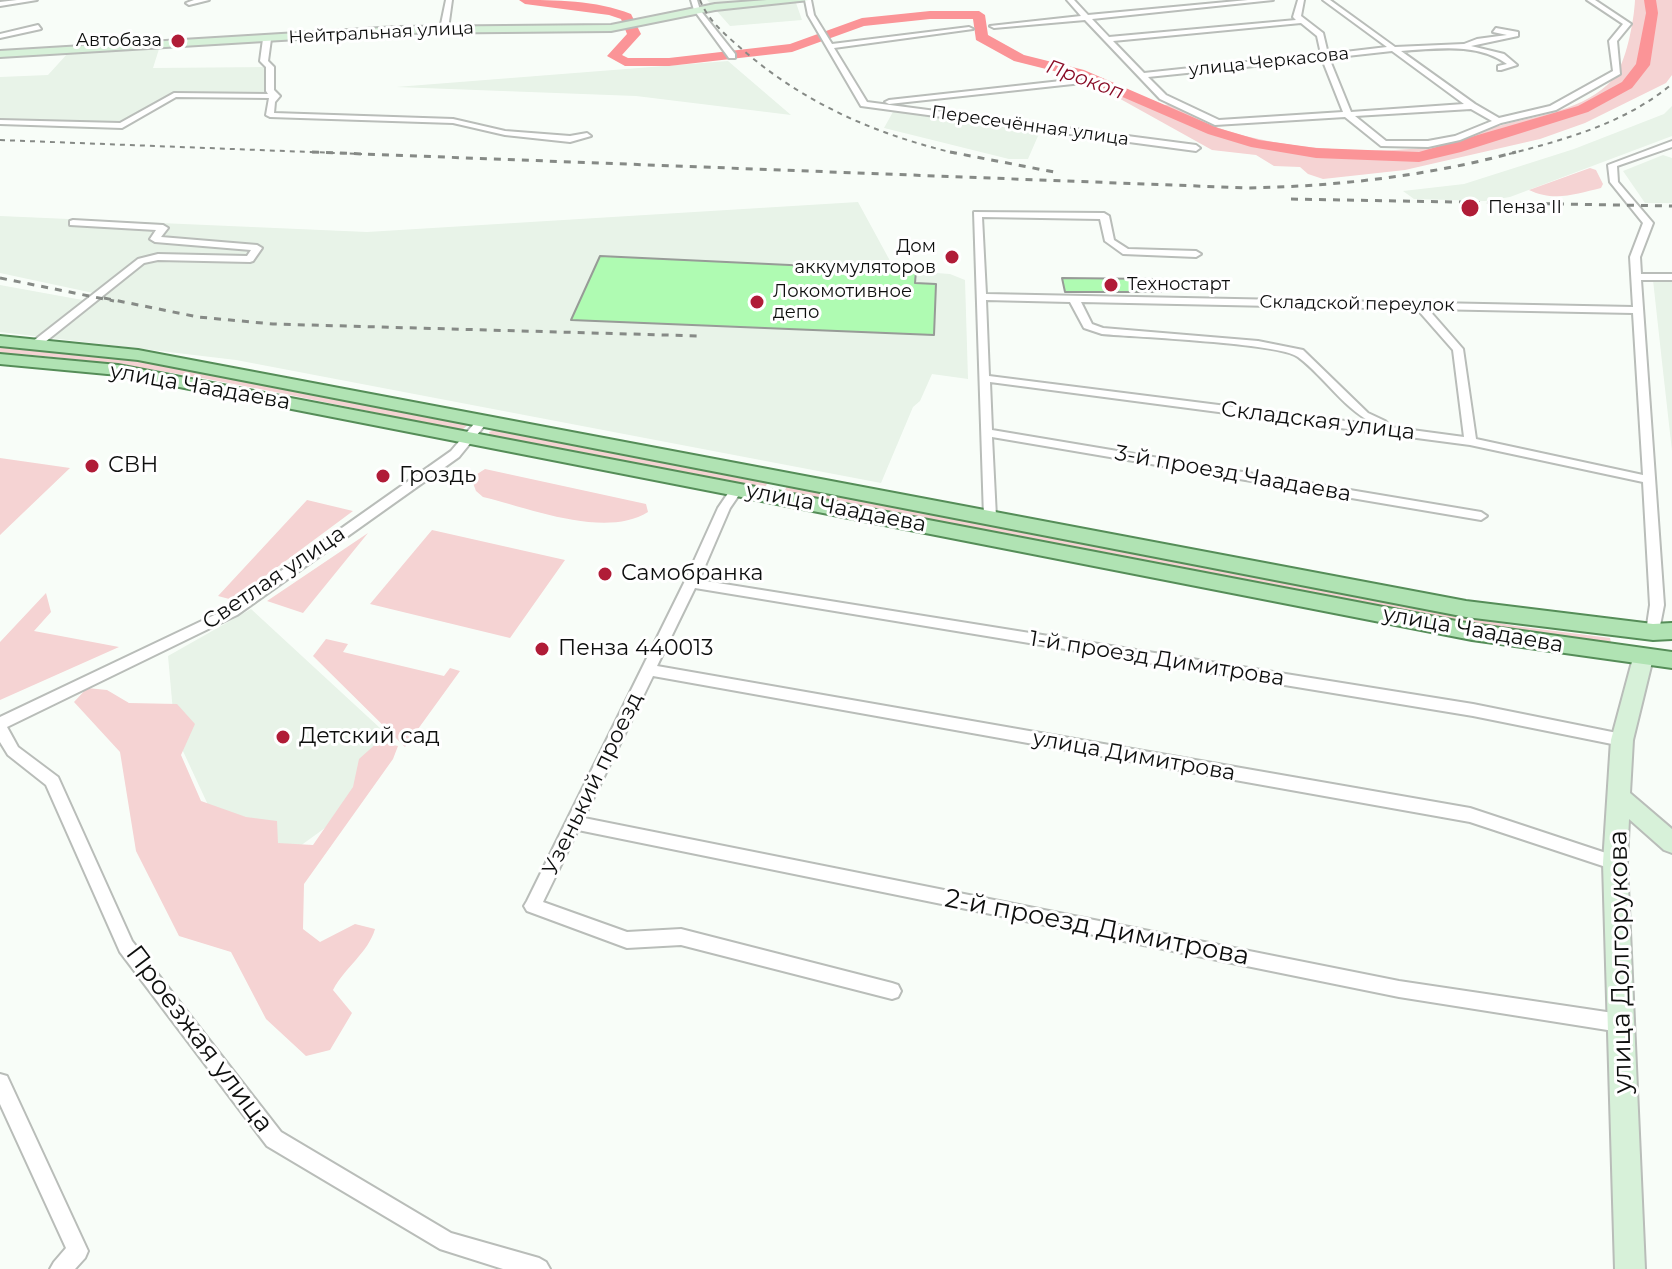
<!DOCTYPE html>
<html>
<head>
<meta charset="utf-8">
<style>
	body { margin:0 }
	canvas { display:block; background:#f8fdf8 }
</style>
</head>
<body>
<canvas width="1672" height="1269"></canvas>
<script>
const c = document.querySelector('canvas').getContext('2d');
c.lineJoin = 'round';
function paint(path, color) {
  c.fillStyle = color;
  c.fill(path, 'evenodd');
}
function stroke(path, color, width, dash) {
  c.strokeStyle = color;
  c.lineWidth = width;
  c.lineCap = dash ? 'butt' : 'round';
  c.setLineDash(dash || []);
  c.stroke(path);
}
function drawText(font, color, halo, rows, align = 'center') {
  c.font = font + ' Montserrat,sans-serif';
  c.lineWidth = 6;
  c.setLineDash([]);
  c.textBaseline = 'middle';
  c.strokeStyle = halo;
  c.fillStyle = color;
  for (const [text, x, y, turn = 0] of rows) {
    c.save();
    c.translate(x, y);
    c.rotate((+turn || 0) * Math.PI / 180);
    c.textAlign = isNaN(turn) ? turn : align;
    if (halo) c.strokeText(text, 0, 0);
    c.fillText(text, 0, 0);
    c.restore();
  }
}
paint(new Path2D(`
	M707 0H795L802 20 730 26Z
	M159 49 153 68 270 67V90L276 96 174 95 122 126 0 121V77L48 75 68 53Z
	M728 61 791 115 636 96 396 87Z
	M1672 106V136L1510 197 1485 201 1414 199 1403 191 1464 184 1574 149 1664 114Z
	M894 110 1041 129 1028 159H1009L884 128Z
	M1663 155 1672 158V203H1645L1623 171Z
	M858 202 895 270 950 274 965 280 968 379 932 374 920 401 913 407 881 483 236 360 0 332V285L88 301 98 294 0 273V216L367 232Z
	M1653 280H1672V451L1662 362Z
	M251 609 393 740 354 807 278 862 209 807 175 734 168 656Z`), '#e8f3e8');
paint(new Path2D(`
	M1635 0H1672V75L1666 83 1585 123 1540 139 1405 170 1323 179 1308 174 1300 167 1274 166 1256 155 1212 150 1097 86 1111 83 1164 105 1170 104C1186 112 1202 122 1219 128 1277 149 1369 155 1430 147 1456 143 1481 130 1506 124 1541 115 1586 109 1612 80 1626 65 1634 21 1635 0Z
	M1590 168 1596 170 1603 184 1601 188C1576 194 1554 202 1529 190Z
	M0 347C158 357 314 394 469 424L462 430C310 401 155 361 0 353Z
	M495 430 768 482 764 489 490 436 489 432Z
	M0 458 70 468 0 535Z
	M485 469 646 504 648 512C605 539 529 508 483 497L476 491 471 478Z
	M787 486 1515 626 1610 638 1612 647 1504 633 784 492Z
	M307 500 353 511 233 600 218 596Z
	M432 530 565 560 510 638 370 604Z
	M368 533 303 613 267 601Z
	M46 593 51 612 34 631 119 647 0 700V642Z
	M326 639 348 644 343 652 444 676 450 668 460 671 405 747 313 656Z
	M87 688 107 690 129 703 177 704 195 724 181 755 201 801 246 817 277 821 278 843 313 845 353 787 359 759 378 742 398 746 393 759 304 884 303 929 320 942 355 924 375 929C368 953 345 967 333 990L352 1013 330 1050 306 1056 266 1019 231 952 179 936 136 851 120 752 74 702Z`), '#f5d3d3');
paint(new Path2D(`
	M519 0C555 0 596 0 631 14L641 34 622 55 628 58H669L790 44 862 18 930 11H979L985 15 988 35 1024 55 1084 70 1218 128 1259 140 1316 148 1419 152 1578 106 1622 82 1636 64 1646 13 1644 0H1656L1658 13 1650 65 1632 88 1588 112 1461 152 1419 162 1316 158 1251 147 1208 134 1074 76 1014 61 976 40 973 19H930L864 26 792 52 669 66H625L607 56 627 34 621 19 609 15 525 4Z`), '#fb9497');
const building = new Path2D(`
	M600 256 916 271 915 283 936 284 934 335 571 320Z
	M1062 278 1155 279 1161 292H1065Z`);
paint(building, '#affbb2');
stroke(building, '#979b97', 2);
const street = new Path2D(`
	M17 0H37L0 6V2Z
	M194 0H209L189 5 186 3Z
	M446 0H452L448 29 444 31 440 29Z
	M691 0H697L700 10 735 54V58H729L694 10Z
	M805 0H811L814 15 832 44 969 27 973 29 834 48 867 102 1196 145 1200 148 1196 151 861 106 808 15Z
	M1067 0H1074L1088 15 1248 0H1273L1092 19 1109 37 1296 20 1293 17 1298 0H1304L1301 16 1323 33 1328 54 1387 47 1323 0H1330L1395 47 1464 44 1477 39 1507 35 1493 32 1496 28 1518 32V36L1471 46 1504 54 1517 65 1501 70H1498V66L1507 64C1477 42 1436 49 1401 51L1475 104 1499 118 1550 106 1613 71 1609 41 1623 24 1587 0H1595L1631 24 1617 41 1620 74 1556 110 1501 123 1460 140 1428 147 1381 146 1345 117 1215 125 1160 99 1085 20 994 28 990 26 1081 16ZM1301 23 1317 36 1321 54 1144 73 1113 41ZM1392 51 1464 104 1351 112 1329 58ZM1322 59 1343 112 1219 120 1166 95 1148 77ZM1471 109 1492 121 1455 136 1428 141H1386L1355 116Z
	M38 25 41 29 0 38V34Z
	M267 37 271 39 268 61 274 67V90L280 96 275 102 274 113 453 119 505 131 570 136 587 133 591 136 570 142 505 135 453 123 270 117 266 115 269 98 176 97 122 128 0 124V120L120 123 174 93 268 94 266 91V67L260 61 263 39Z
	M1079 79 1083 81 1082 83 889 104 885 102 889 100Z
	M1672 141V147L1617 166 1618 182 1653 223 1640 257 1641 274H1672V280H1641L1664 605 1658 636H1648L1646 632 1650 605 1643 482 1470 445 990 382 992 430 1481 512 1487 516 1481 520 992 437 996 517 990 521 984 517 974 212 1104 213 1109 216 1114 240 1128 249 1196 251 1201 254 1196 257 1123 254 1105 241 1100 219 982 217 986 294 1633 307 1630 257 1643 223 1610 182 1608 165ZM986 300 1070 302 1084 328 1102 334C1134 337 1280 343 1298 357 1326 378 1344 410 1377 425L989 376ZM1081 302 1417 309 1453 350 1464 437 1382 426 1387 423 1385 421 1368 413 1303 350 1258 341 1103 328 1092 324ZM1428 309 1633 313 1643 475 1476 439 1463 349Z
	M73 220 163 225 168 228 161 237 257 245 262 248 253 261 250 262 158 260 144 263 40 346H32V342L138 259 158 254 247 256 251 250 155 242 150 239 156 230 70 225V221Z
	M483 417 489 420 459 457 237 615 7 727 18 747 58 777 132 941 281 1132 451 1233 539 1258 546 1262 550 1269H503L440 1249 267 1146 120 952 46 785 8 755 0 742V717L227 609 451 451 479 418Z
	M737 485 743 489 730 508 699 580 1473 704 1622 734 1627 736 1630 740 1627 744 1622 746 1473 716 695 588 657 666 1470 808 1621 858 1623 863 1621 868 1615 870 1470 822 653 676 584 818 1399 981 1620 1014 1627 1017 1629 1023 1627 1029 1620 1032 1399 997 578 830 543 902 627 932 681 929 892 983 898 985 901 991 898 997 892 999 681 945 627 948 527 911 524 906 527 901 684 583 718 508 733 486Z
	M0 1074 7 1076 88 1251 85 1258 75 1269H50L54 1262 66 1248 0 1104Z`);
const secondary = new Path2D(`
	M767 0H809L715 10 611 31 397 33 0 57V51L397 27 611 25 715 4Z
	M1643 651 1650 653 1653 658 1633 740 1630 793 1672 829V853L1664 850 1629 819 1627 863 1645 1269H1615L1603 863 1611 740 1633 658 1636 653Z`);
const primary = new Path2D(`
	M0 336 138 350 1466 601 1653 624 1672 623V639L1653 640 1466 617 138 360 0 346Z
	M0 354 118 365 1472 624 1672 652V668L1472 640 118 375 0 364Z`);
stroke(street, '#b9bdb9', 4);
stroke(secondary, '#b9bdb9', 4);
stroke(primary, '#558d58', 4);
paint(street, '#fff');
paint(secondary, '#d7f1d9');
paint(primary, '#b0e3b3');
stroke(new Path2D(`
	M700 0C708 21 727 36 744 51 807 105 878 135 958 154
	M0 140 362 154
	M1509 154C1567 139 1625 123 1672 84`), '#868a86', 2, [5, 5]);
stroke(new Path2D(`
	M312 152 1249 188C1339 186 1428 176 1516 152
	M950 152 1054 172
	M1291 199 1672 206
	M0 278 114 301
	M104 298 198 317 273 324 701 336`), '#868a86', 3, [7, 7]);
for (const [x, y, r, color] of [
	[178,41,8,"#b01c37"],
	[1470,208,10,"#b01c37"],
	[952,257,8,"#b01c37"],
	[1111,285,8,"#b01c37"],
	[757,302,8,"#b01c37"],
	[92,466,8,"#b01c37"],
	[383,476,8,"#b01c37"],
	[605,574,8,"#b01c37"],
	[542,649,8,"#b01c37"],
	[283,737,8,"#b01c37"]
]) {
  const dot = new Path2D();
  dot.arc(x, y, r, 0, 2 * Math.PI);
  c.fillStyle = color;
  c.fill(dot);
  stroke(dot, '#fff', 3);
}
drawText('18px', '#0e0f0e', '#fff', [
	["Нейтральная улица",381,33,-3],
	["улица Черкасова",1269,62,-6],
	["Пересечённая улица",1030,126,8],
	["Складской переулок",1357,304,1]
]);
drawText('18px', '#0e0f0e', '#fff', [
	["Автобаза",162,41,"right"],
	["Пенза II",1488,208],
	["Дом",936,247,"right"],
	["аккумуляторов",936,268,"right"],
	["Техностарт",1127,285],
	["Локомотивное",773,292],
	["депо",773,313]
], 'left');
drawText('italic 20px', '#8a0d27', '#fff', [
	["Прокоп",1085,80,20]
]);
drawText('22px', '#0e0f0e', '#fff', [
	["улица Чаадаева",200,387,10],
	["Складская улица",1318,421,7],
	["3-й проезд Чаадаева",1233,474,10],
	["улица Чаадаева",836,508,11],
	["Светлая улица",274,578,-34],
	["улица Чаадаева",1473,630,10],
	["1-й проезд Димитрова",1157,659,9],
	["улица Димитрова",1134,756,10],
	["Узенький проезд",593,784,-64]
]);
drawText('22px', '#0e0f0e', '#fff', [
	["СВН",108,466],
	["Гроздь",399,476],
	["Самобранка",621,574],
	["Пенза 440013",558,649],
	["Детский сад",299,737]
], 'left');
drawText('26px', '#0e0f0e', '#fff', [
	["2-й проезд Димитрова",1097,928,11],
	["улица Долгорукова",1621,962,-91],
	["Проезжая улица",199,1039,53]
]);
</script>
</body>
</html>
